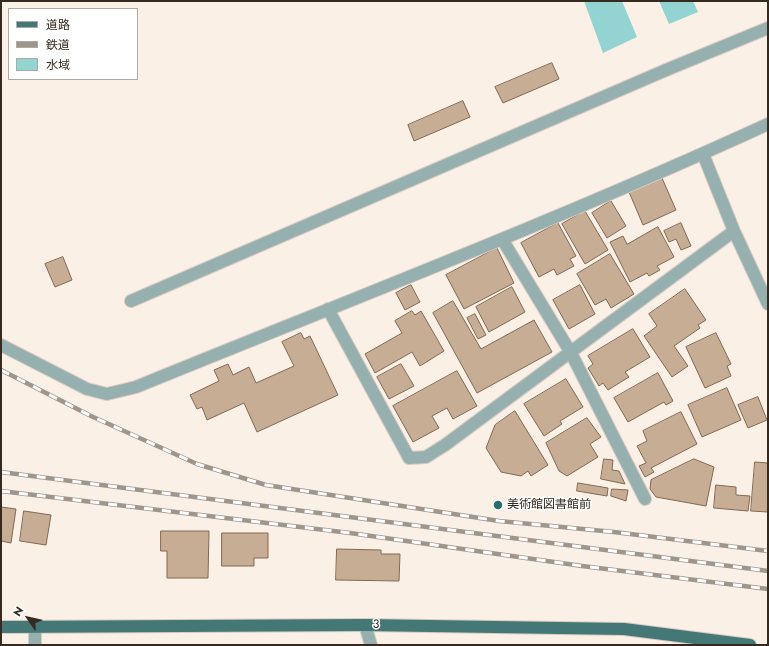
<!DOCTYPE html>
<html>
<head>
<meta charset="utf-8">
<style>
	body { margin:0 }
	#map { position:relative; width:769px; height:646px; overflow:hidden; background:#fbf0e5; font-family:Jost,"Noto Sans JP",sans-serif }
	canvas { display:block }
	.frame { position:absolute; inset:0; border:2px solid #352a20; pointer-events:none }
	.legend { position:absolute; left:8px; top:8px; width:130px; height:72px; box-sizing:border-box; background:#fff; border:1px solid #aeaaa6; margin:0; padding:5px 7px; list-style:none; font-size:12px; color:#352a20 }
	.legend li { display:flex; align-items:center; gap:8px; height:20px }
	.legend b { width:20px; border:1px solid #aeaaa6 }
	.north { position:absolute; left:8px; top:598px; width:40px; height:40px; -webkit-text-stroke:3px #fff; paint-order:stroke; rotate:304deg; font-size:11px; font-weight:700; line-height:16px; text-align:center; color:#352a20 }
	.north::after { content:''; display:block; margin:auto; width:14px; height:18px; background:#352a20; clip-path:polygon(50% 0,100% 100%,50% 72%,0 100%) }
</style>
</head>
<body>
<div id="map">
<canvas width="769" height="646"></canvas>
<div class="frame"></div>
<ul class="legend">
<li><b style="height:5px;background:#447876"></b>道路</li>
<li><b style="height:5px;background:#a0958b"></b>鉄道</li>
<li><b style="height:11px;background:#93d4d2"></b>水域</li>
</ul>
<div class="north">N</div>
</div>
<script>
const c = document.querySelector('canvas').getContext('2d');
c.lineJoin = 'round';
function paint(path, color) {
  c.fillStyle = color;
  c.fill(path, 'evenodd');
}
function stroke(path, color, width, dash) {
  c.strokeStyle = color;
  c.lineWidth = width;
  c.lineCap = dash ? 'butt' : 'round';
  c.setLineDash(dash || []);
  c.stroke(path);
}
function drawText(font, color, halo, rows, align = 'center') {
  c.font = font + ' Jost,"Noto Sans JP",sans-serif';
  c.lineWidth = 3;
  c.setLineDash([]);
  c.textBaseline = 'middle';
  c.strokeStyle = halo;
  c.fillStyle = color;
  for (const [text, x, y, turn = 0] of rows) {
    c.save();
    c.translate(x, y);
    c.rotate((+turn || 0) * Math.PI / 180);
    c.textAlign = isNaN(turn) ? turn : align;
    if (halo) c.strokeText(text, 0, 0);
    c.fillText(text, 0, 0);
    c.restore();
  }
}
paint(new Path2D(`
	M584 1H622L637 37 603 53Z
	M659 1H693L698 12 669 24Z`), '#93d4d2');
const building = new Path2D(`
	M552 63 559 79 503 103 495 87Z
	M463 101 470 117 414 141 408 125Z
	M662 178 676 210 643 225 629 192Z
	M611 201 626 226 607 238 592 213Z
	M585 211 608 250 585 264 562 224Z
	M558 223 576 256 570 259 574 266 557 275 554 269 539 277 521 243Z
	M681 223 691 246 681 250 676 239 669 242 664 231Z
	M658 227 674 257 657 266 660 270 649 276 647 273 630 282 610 242 623 236 627 244Z
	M497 248 514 283 464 309 446 275Z
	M610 254 634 294 611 308 606 299 595 305 577 274Z
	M63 257 72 280 55 287 45 264Z
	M411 285 420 302 405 310 396 293Z
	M580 285 595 314 569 329 553 300Z
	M512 287 525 312 489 332 476 307Z
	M685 289 706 320 698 325 700 328 674 346 688 366 672 377 644 336 657 326 649 314Z
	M453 301 481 349 534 320 552 352 477 393 433 313Z
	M412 311 415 315 421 311 444 351 420 366 412 352 375 373 365 354 402 333 395 321Z
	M475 314 486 335 478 339 467 318Z
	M633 329 650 357 625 372 629 377 608 390 603 383 599 386 588 368 593 364 588 356Z
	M301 333 304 339 310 336 338 395 257 432 244 403 207 420 202 407 197 409 190 395 219 381 214 370 228 364 233 375 249 367 256 383 294 366 282 342Z
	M716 333 731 364 727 366 731 376 705 388 686 347Z
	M401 364 414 386 389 399 377 377Z
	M457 371 477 406 453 419 447 408 432 416 439 428 413 442 393 406Z
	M658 373 673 401 666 405 664 402 628 422 614 398Z
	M566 379 583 407 560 421 562 424 544 436 524 404Z
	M727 388 741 420 702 437 688 405Z
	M758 397 767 420 748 428 738 405Z
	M515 411 548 465 531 476 528 471 521 476 501 472 486 448 495 425Z
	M681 412 697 444 651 468 654 472 645 477 639 466 646 463 637 446 647 441 643 431Z
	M587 418 601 437 590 444 598 457 567 476 559 471 546 443Z
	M604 459 613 460 612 470 619 471 625 484 601 479Z
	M694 459 714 467 706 506 656 497 650 489 651 480Z
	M755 462 768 463V512L751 511Z
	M578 483 608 488 607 496 577 491Z
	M716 485 736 487V495L750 496 748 511 714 508Z
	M612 489 628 490 626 501 611 496Z
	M1 507 16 509 11 543 1 541Z
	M24 511 51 515 46 545 20 541Z
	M161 531H209L208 578H167V551H161Z
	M222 533H268V558H254V566H222Z
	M337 549 381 550V554H400L399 581 336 580Z`);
paint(building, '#c8ad95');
stroke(building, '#816851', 1);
const minor = new Path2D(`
	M703 154 734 231 768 304
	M502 239 571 353 645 499
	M131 301 666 70 768 28
	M328 309 409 458 426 457 445 445 734 231
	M1 345 87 389 107 394 136 387C347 301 561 219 768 124
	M365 625 371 645
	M35 628V645`);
const major = new Path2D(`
	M1 627 365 625 624 629 750 645`);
stroke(minor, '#d7ccc2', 14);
stroke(major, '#d7ccc2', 14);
stroke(minor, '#95b0af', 12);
stroke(major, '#447876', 12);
const rail = new Path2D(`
	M1 370 91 416 197 464 266 485 499 521 614 532 768 551
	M1 472 768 571
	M1 491 350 533 582 566 768 589`);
stroke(rail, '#a0958b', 4.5);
stroke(rail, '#fff', 3, [9]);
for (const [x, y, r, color] of [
	[498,505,5,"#25706f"]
]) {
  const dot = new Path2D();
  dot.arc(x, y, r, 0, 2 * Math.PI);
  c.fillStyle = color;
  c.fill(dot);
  stroke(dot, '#fff', 1.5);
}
drawText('12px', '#352a20', '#fff', [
	["美術館図書館前",507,505]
], 'left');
drawText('12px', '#352a20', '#fff', [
	["3",376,625,1]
]);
</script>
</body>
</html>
